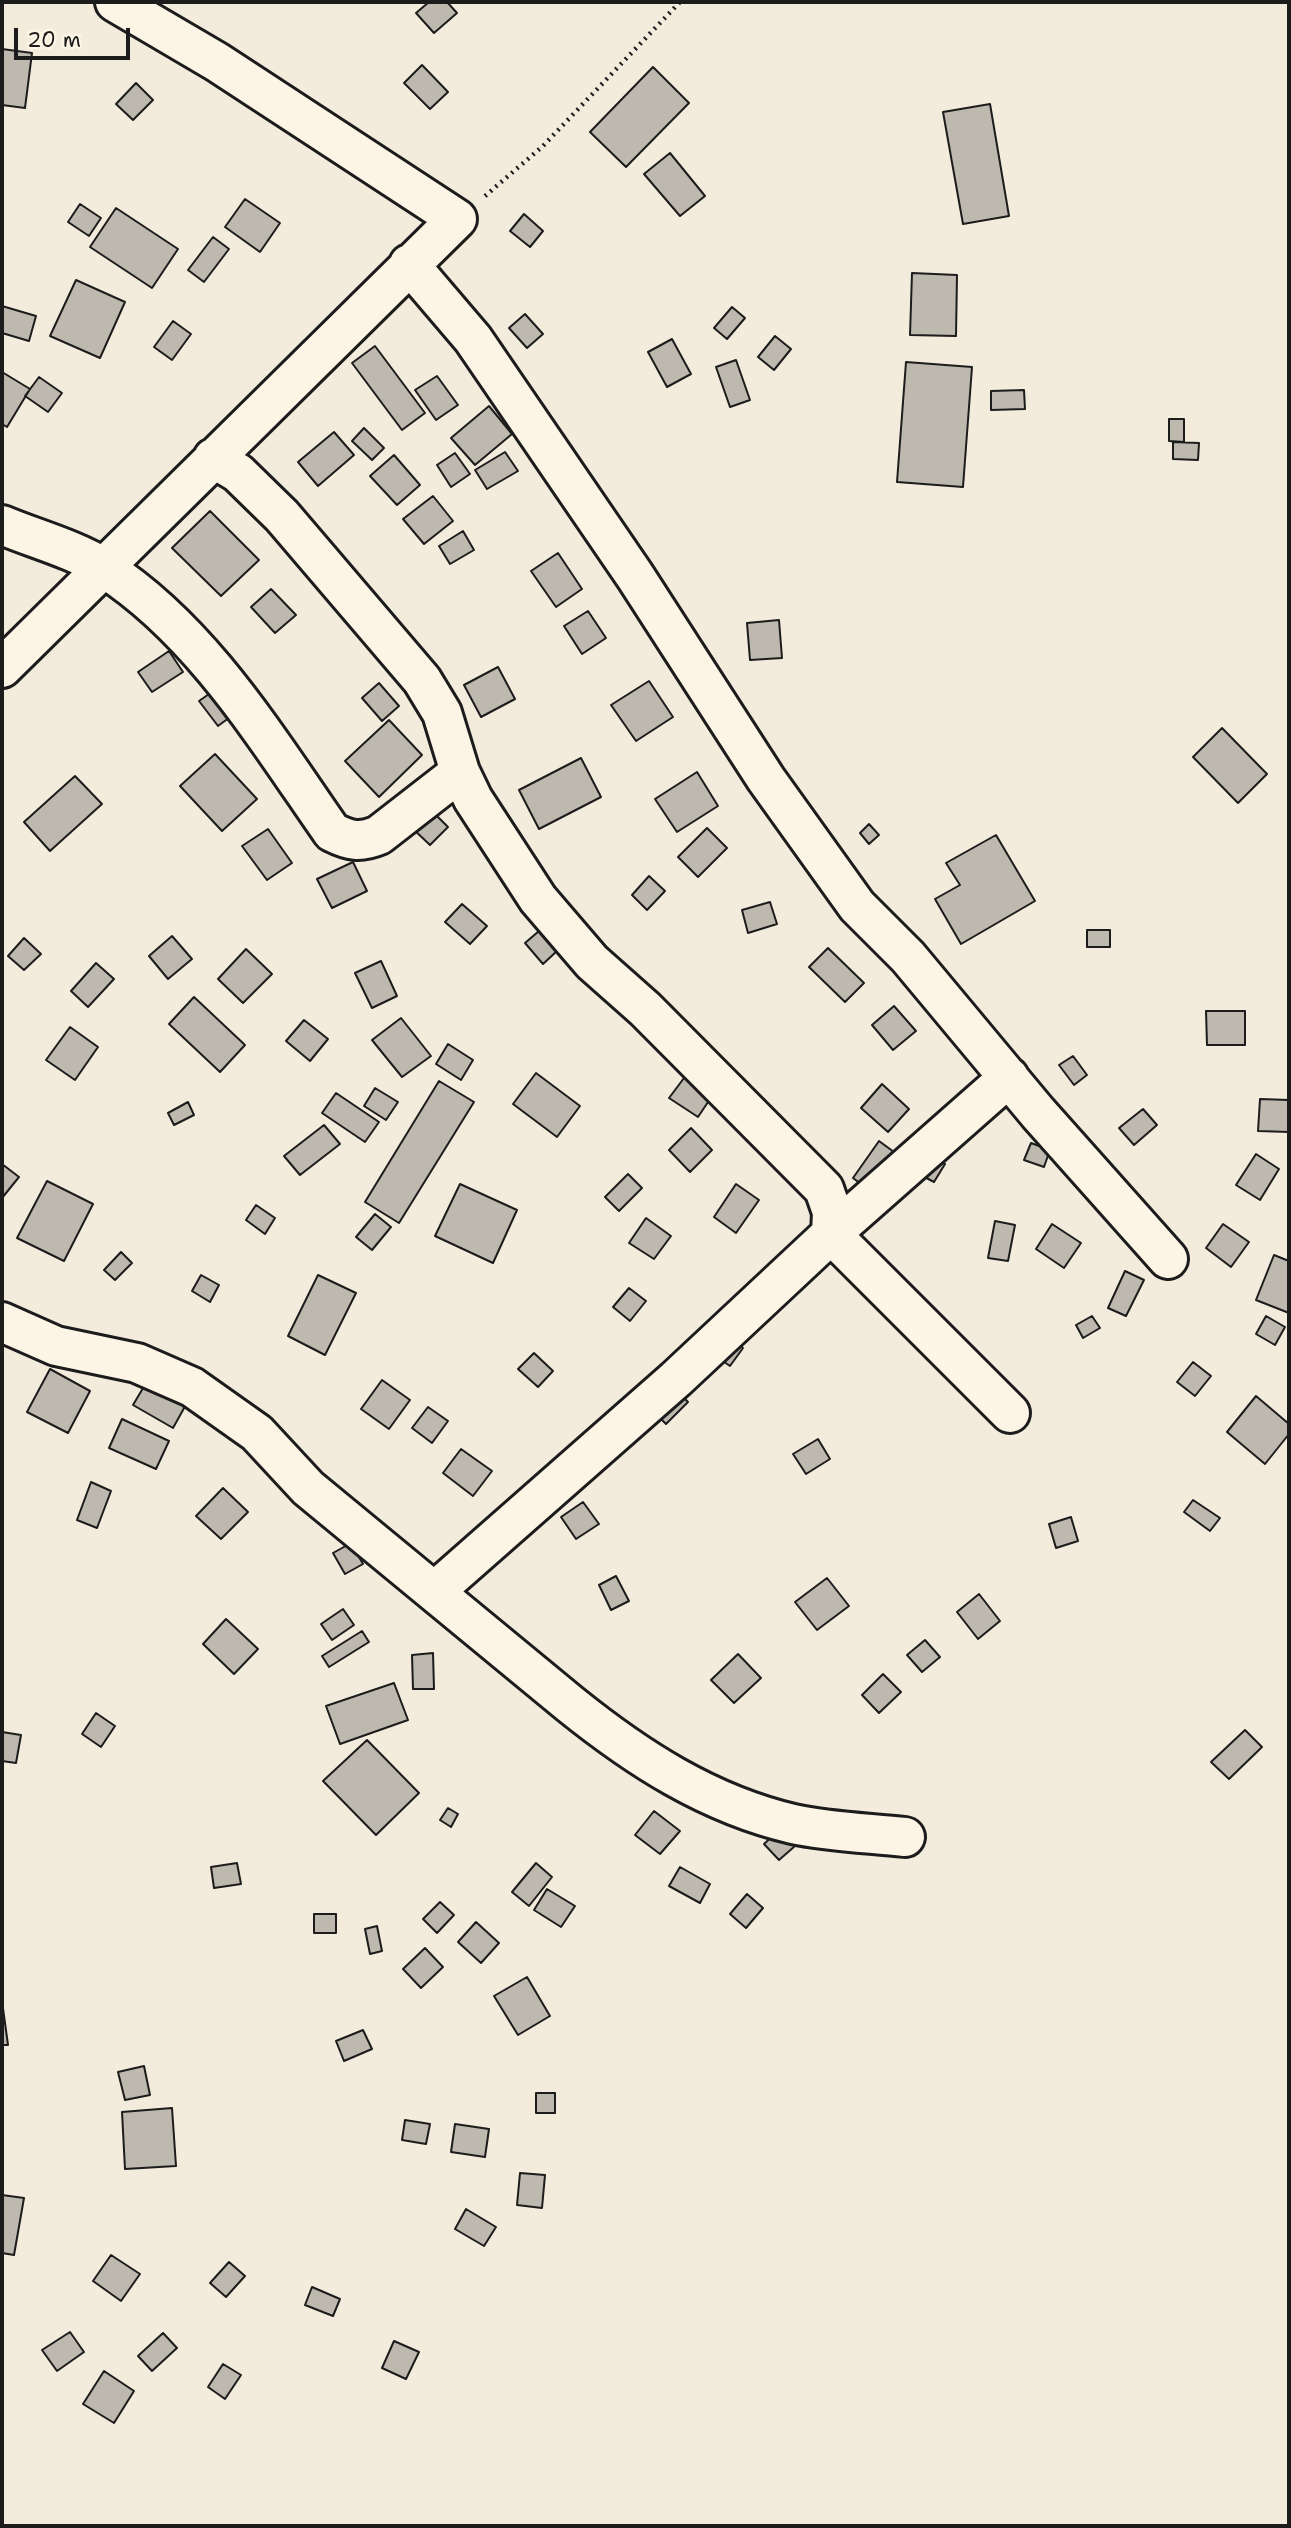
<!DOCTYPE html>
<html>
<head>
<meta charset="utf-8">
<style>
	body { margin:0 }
	#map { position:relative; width:1291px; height:2528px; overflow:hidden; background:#f3ecdd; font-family:"Shantell Sans",sans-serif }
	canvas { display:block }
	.frame { position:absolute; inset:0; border:4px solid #1c1c1c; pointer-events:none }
	.scale { position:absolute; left:14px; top:28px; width:116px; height:32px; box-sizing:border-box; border:4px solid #1c1c1c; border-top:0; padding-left:9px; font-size:21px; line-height:24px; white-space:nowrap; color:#1c1c1c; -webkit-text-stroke:5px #fcf5e5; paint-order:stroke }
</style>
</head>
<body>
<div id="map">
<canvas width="1291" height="2528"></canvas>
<div class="frame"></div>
<div class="scale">20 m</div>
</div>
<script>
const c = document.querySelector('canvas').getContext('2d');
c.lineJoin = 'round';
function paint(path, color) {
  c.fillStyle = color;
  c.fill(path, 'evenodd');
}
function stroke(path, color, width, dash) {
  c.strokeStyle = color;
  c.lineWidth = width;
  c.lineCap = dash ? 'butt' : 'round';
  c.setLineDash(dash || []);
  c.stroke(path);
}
const building = new Path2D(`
	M429 2H447L457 13 434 33 416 13Z
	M2 49 32 53 25 108 2 105Z
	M422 65 448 92 430 109 404 83Z
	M653 67 689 103 626 167 590 132Z
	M136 83 153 100 133 120 116 104Z
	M990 104 1009 216 963 224 943 112Z
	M670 153 705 196 680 216 644 174Z
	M245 199 280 223 260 252 225 227Z
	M80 204 101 218 89 236 68 222Z
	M116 208 178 249 152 288 90 247Z
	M524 214 543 231 530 247 510 231Z
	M213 237 229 249 204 282 188 270Z
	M912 273 957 275 956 336 910 335Z
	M76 280 125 302 100 358 50 336Z
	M2 306 36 316 29 341 2 333Z
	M732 307 745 318 727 339 714 328Z
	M525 314 543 334 527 348 509 328Z
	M173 321 191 334 172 360 154 347Z
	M775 336 791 349 774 370 758 357Z
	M672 339 691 374 667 387 648 352Z
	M375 346 425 413 402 430 352 363Z
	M736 360 750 400 730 407 716 367Z
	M906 362 972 367 963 487 897 482Z
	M2 372 30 389 7 427 2 424Z
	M437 376 458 405 436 420 415 390Z
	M39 377 62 393 48 412 25 396Z
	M1024 390 1025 409 991 410V391Z
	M489 406 512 434 475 465 451 438Z
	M1169 419H1184V442L1169 441Z
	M364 428 384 448 372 460 352 441Z
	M334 432 354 455 318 486 298 462Z
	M1173 442 1199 443 1198 460 1173 459Z
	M505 452 518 471 487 489 475 470Z
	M455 453 470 474 451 487 437 465Z
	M394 455 420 485 397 505 370 476Z
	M433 496 453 521 424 544 403 519Z
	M210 511 259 560 221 596 172 548Z
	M463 531 474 550 450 564 439 546Z
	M558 553 582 589 556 607 531 571Z
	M271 589 296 615 275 633 251 607Z
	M588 611 606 638 582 654 564 626Z
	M779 620 782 658 750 660 747 623Z
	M169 651 183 672 152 692 138 672Z
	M498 667 515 699 481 717 464 685Z
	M649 681 673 717 636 741 611 705Z
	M379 683 399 706 382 721 362 698Z
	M219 687 237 712 218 726 199 701Z
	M389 720 422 755 379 797 345 761Z
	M1222 728 1267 774 1238 803 1193 757Z
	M215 754 257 799 222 831 180 786Z
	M581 758 601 797 539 829 519 790Z
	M697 772 718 806 677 832 655 799Z
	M75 776 102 804 50 851 24 822Z
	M430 809 448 827 430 845 412 828Z
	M869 824 879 835 869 844 860 833Z
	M707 828 727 848 698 877 678 857Z
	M268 829 292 863 267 880 242 846Z
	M996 835 1035 901 961 944 935 899 960 885 946 863Z
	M353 862 367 891 332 908 317 879Z
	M649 876 665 891 647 910 632 895Z
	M770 902 777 924 748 933 742 910Z
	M462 904 487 926 470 944 445 922Z
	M1087 930H1110V947H1087Z
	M539 931 557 951 543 964 525 943Z
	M172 936 192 959 168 979 149 956Z
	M24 938 41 954 24 970 8 956Z
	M828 948 864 983 845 1002 809 967Z
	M246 949 272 974 243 1003 218 979Z
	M381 961 397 996 372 1008 355 973Z
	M96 963 114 979 88 1007 71 991Z
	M194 997 245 1045 220 1072 169 1024Z
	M894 1006 916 1031 893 1050 872 1025Z
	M1206 1011H1245V1045H1207Z
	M401 1018 431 1056 402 1077 372 1040Z
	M304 1020 328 1039 310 1061 286 1041Z
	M70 1027 98 1047 75 1080 46 1060Z
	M448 1044 473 1060 461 1080 436 1064Z
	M1073 1056 1087 1075 1074 1085 1059 1065Z
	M536 1073 580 1106 557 1137 513 1104Z
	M687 1074 714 1093 698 1117 669 1098Z
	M439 1081 474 1102 399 1223 365 1202Z
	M882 1084 909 1109 888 1132 861 1108Z
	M375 1088 398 1102 386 1120 364 1106Z
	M336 1093 379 1122 365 1142 322 1113Z
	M1260 1099 1289 1100V1132L1258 1131Z
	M188 1102 194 1115 174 1125 168 1113Z
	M1143 1109 1157 1125 1134 1145 1119 1128Z
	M324 1125 340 1144 300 1175 284 1156Z
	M691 1128 712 1150 690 1172 669 1150Z
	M879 1141 909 1163 882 1200 853 1178Z
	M1031 1143 1050 1150 1044 1167 1024 1160Z
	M1256 1154 1279 1169 1260 1200 1236 1185Z
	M927 1155 945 1164 934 1182 917 1173Z
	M2 1164 19 1177 2 1198Z
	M628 1174 642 1188 619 1211 605 1197Z
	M47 1181 93 1204 64 1261 17 1238Z
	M460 1184 517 1210 493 1263 435 1236Z
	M736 1184 759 1200 736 1233 714 1217Z
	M256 1205 275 1218 265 1234 246 1220Z
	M375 1214 391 1227 372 1250 356 1237Z
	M646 1218 671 1236 654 1259 629 1243Z
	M995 1221 1015 1225 1008 1261 988 1258Z
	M1052 1224 1081 1243 1064 1268 1036 1249Z
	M1223 1224 1249 1242 1231 1267 1206 1248Z
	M121 1252 132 1263 115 1280 104 1270Z
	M1274 1255 1289 1261V1313L1256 1300Z
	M1125 1271 1144 1280 1126 1316 1108 1308Z
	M201 1275 219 1285 210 1302 192 1291Z
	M318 1275 356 1293 325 1355 288 1336Z
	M629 1288 646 1301 630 1321 613 1307Z
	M1092 1316 1100 1328 1083 1338 1076 1325Z
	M1266 1316 1285 1327 1275 1345 1256 1334Z
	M728 1337 743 1348 730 1366 714 1355Z
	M534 1353 553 1371 538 1387 518 1369Z
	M1193 1362 1211 1376 1195 1396 1177 1382Z
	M50 1369 90 1391 68 1433 27 1412Z
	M149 1378 188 1401 173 1428 133 1405Z
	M382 1380 410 1400 389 1429 361 1409Z
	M676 1390 688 1402 666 1424 654 1412Z
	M1256 1396 1289 1424V1434L1265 1464 1227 1432Z
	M428 1407 448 1421 432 1443 412 1428Z
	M122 1419 169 1441 156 1469 109 1448Z
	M818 1439 830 1459 806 1474 793 1454Z
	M461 1449 492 1471 473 1496 443 1473Z
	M91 1482 111 1491 97 1528 77 1520Z
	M223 1488 248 1512 221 1539 196 1516Z
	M1193 1500 1220 1518 1210 1531 1184 1512Z
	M583 1502 599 1524 576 1539 561 1517Z
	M1071 1517 1078 1541 1056 1548 1049 1524Z
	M351 1543 363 1564 345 1574 333 1553Z
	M616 1576 629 1601 611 1610 599 1585Z
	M827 1578 849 1606 817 1630 795 1602Z
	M979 1594 1000 1621 978 1639 957 1612Z
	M343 1609 354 1625 332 1640 321 1624Z
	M226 1619 258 1649 234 1674 203 1644Z
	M362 1631 369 1642 329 1667 322 1656Z
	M925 1640 940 1657 922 1672 907 1655Z
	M433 1653 434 1689H413L412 1655Z
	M738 1654 761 1678 734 1703 711 1680Z
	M883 1674 901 1692 879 1713 862 1695Z
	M394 1683 408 1720 340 1744 326 1706Z
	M96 1713 115 1726 101 1747 82 1734Z
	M1245 1730 1262 1747 1229 1779 1211 1762Z
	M2 1732 21 1735 16 1763 2 1761Z
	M367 1740 419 1793 376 1835 323 1781Z
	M448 1808 458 1814 451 1827 440 1820Z
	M654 1811 680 1831 660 1854 635 1835Z
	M779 1830 795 1846 779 1860 764 1844Z
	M237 1863 241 1884 214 1888 211 1867Z
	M536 1863 552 1877 529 1906 512 1892Z
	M680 1867 710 1884 700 1903 669 1886Z
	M547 1889 575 1906 561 1927 534 1910Z
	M747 1894 763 1908 746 1928 730 1914Z
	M440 1902 454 1915 437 1933 423 1919Z
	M314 1914H336V1933H314Z
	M476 1922 499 1943 481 1963 458 1942Z
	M377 1926 382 1951 370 1954 365 1929Z
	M425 1948 443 1967 421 1988 403 1969Z
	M527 1977 550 2016 518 2035 494 1996Z
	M2 2001 8 2045H2Z
	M363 2030 372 2049 344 2061 336 2041Z
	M144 2066 150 2095 125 2100 118 2072Z
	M536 2093H555V2113H536Z
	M172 2108 176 2166 125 2169 122 2112Z
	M405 2120 430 2124 426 2144 402 2140Z
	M455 2124 489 2129 485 2157 451 2152Z
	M520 2173 545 2175 542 2208 517 2205Z
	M2 2195 24 2198 14 2255 2 2253Z
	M466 2209 496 2227 484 2246 455 2229Z
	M111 2255 140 2274 121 2301 93 2281Z
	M229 2262 245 2276 226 2297 210 2283Z
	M312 2287 340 2299 333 2316 305 2305Z
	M70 2332 84 2352 57 2371 42 2350Z
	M163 2333 177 2348 152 2371 138 2356Z
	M394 2341 419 2352 406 2379 382 2368Z
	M223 2364 241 2375 225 2399 208 2387Z
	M104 2371 134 2391 114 2423 83 2404Z`);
paint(building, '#beb9ae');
stroke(building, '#1c1c1c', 2);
const street = new Path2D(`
	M409 264 473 339 635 576 766 779 857 906 908 957 1038 1113 1168 1259
	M213 458 238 473 282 516 422 680 442 713 460 772 473 799 538 899 592 962 645 1009 824 1189 832 1212 831 1234 676 1379 434 1592
	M2 525C35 539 74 549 104 568 202 631 267 739 332 832 350 841 360 843 379 835L460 772
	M2 668 457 219 217 62 115 2
	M1009 1077 831 1234 1010 1413
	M2 1322 56 1346 137 1363 192 1387 257 1433 308 1488 570 1704C637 1758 708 1804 793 1824 829 1832 868 1833 905 1837`);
stroke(street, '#1c1c1c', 44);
stroke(new Path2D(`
	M485 196 543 146 680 2`), '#1c1c1c', 4.5, [2, 5]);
stroke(street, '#fcf5e5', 38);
</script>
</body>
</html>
